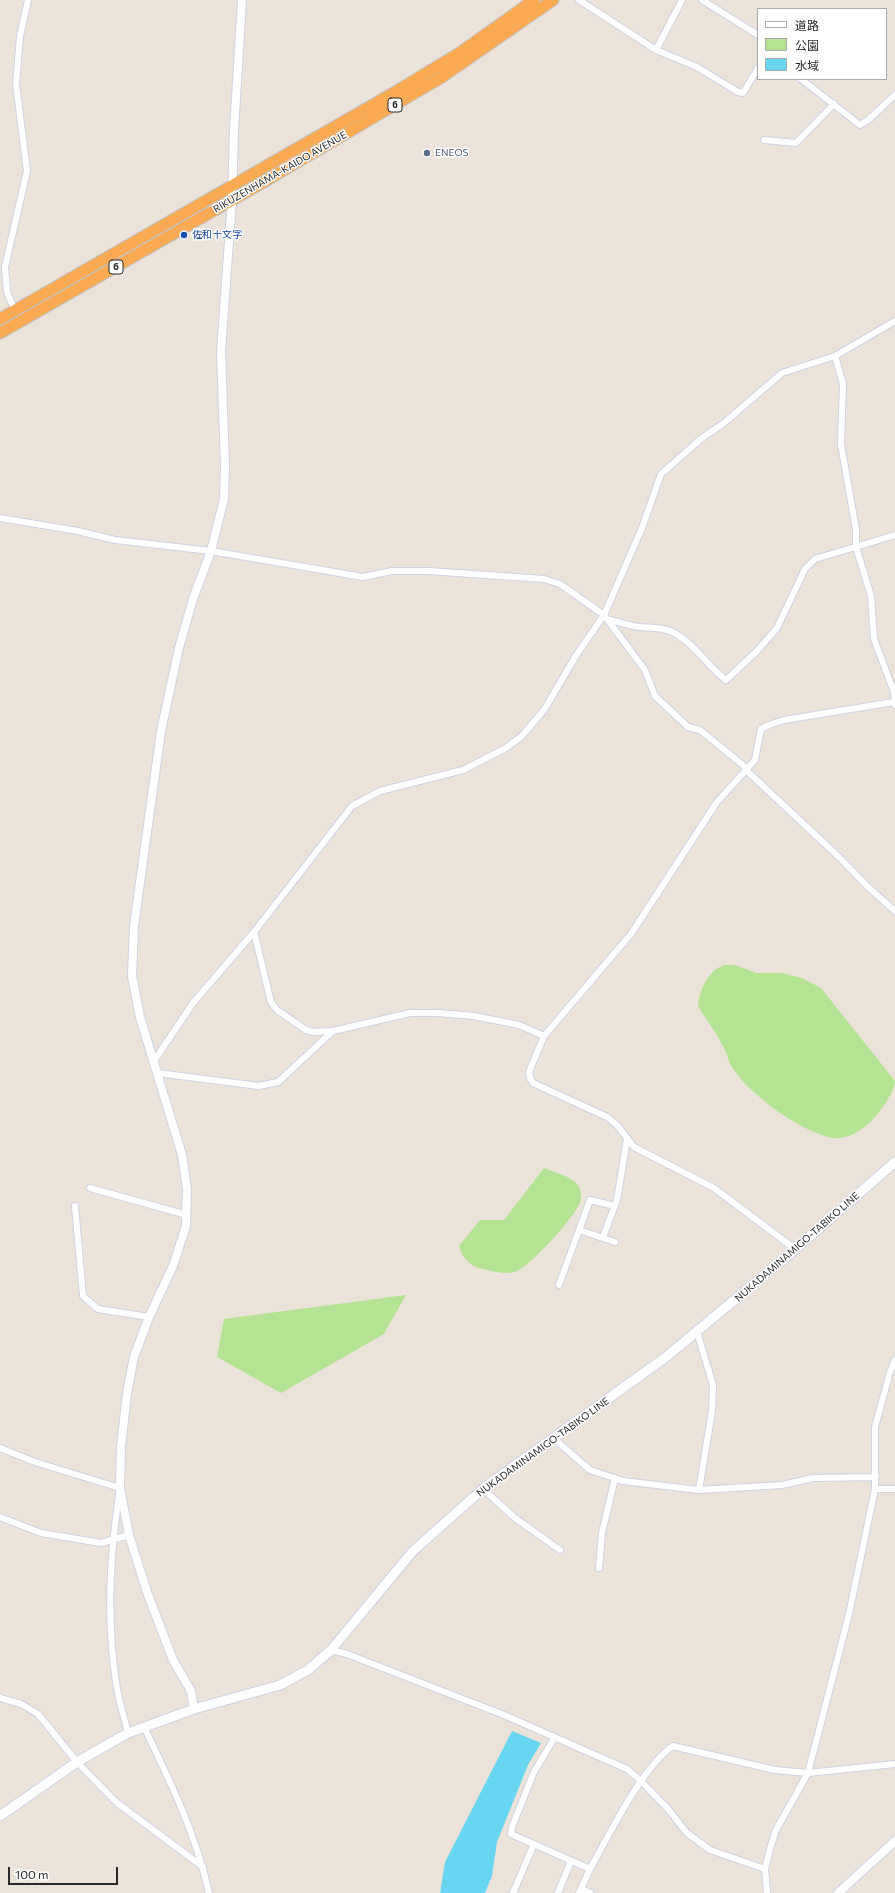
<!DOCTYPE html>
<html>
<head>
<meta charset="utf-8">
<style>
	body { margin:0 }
	#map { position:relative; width:895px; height:1893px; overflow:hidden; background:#ebe2d9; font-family:Commissioner,"Noto Sans JP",sans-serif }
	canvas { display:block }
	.legend { position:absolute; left:757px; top:8px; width:130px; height:72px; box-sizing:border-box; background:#fff; border:1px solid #a9a9a9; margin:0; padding:5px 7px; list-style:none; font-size:12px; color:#282828 }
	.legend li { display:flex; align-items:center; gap:8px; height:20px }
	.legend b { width:20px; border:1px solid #a9a9a9 }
	.scale { position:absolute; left:8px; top:1867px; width:110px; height:18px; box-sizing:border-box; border:2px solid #282828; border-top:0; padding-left:5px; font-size:12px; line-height:14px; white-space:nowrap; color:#282828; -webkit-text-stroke:3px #fff; paint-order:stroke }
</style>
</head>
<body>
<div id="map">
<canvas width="895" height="1893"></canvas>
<ul class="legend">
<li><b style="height:5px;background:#fff"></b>道路</li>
<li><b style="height:11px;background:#b4e493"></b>公園</li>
<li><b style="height:11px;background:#68d6f1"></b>水域</li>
</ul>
<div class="scale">100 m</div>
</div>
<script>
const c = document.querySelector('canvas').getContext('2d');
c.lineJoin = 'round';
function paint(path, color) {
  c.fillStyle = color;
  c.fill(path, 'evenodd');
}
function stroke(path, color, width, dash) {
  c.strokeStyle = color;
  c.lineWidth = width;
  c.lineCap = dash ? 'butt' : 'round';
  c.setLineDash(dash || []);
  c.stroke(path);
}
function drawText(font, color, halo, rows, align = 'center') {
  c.font = font + ' Commissioner,"Noto Sans JP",sans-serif';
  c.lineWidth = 3;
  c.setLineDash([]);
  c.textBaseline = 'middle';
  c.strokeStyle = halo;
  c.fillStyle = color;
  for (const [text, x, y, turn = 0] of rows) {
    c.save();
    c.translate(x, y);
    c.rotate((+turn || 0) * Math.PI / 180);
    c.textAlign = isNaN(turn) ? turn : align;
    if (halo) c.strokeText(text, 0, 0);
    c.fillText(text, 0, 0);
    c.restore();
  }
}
paint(new Path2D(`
	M725 965H735L756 973H782L802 978 821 988 895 1081C894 1094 877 1117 866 1126 857 1133 845 1140 833 1138 799 1131 753 1097 734 1070 729 1064 728 1057 725 1050 718 1035 707 1021 698 1006 699 990 709 969 725 965Z
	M544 1168C556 1173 575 1177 580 1189 581 1193 582 1198 580 1202 577 1215 530 1266 517 1271 507 1275 497 1272 487 1270 472 1268 463 1260 459 1246L480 1220H504Z
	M406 1295 384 1334 281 1393 217 1357 224 1319Z`), '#b4e493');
paint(new Path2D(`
	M512 1731 541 1743 528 1765 497 1842 492 1876 485 1893H440L445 1862Z`), '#68d6f1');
const minor = new Path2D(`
	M579 0 656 50 697 67 738 92 743 93 758 68
	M702 0 758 35
	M656 50 682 0
	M801 79 860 125 868 120 895 95
	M764 140 796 143 834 104
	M15 311 7 292 5 267 27 171 16 84 20 36 28 0
	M835 356 843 384 841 444 856 530V547L871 596 874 639 894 692 895 705
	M0 518 78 531 115 540 211 551 363 577 392 571H428L544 579 560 584 604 615 645 670 655 696 688 727 700 730 744 766 747 771 839 857 868 887 895 911
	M610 620C620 622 630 626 640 627 653 628 665 627 676 634 696 645 708 667 726 680L756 652 777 628 805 569 815 559 895 535
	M254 932 271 1002 277 1010 306 1030 314 1032 333 1031 410 1013H438L474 1016 519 1025 544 1036
	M154 1061 193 1003 254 932 352 806 380 791 463 770 506 748 522 736 544 710 577 654 604 615 642 528 661 474 702 438 724 423 782 373 835 356 895 321
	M157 1073 259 1086 278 1082 333 1031
	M90 1188 187 1215
	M75 1206 83 1296 98 1309 149 1317
	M579 1230 615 1242
	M603 1237 617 1200 627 1139
	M795 1249 714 1188 634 1147 617 1125 607 1117 533 1083 530 1078 529 1072 544 1036 631 934 717 802 755 760 761 729 769 725 784 720 894 702
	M559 1285 590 1200 615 1206
	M697 1332 713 1385 712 1411 699 1490
	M555 1438 560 1444 590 1470 623 1481 699 1490 782 1485 813 1478 876 1477
	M0 1448 35 1462 120 1488C110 1555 106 1615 116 1682 118 1699 124 1716 128 1733
	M483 1489 515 1518 560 1550
	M875 1489H895
	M0 1517 41 1533 101 1543 129 1535
	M599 1568 602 1533 615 1478
	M331 1650 347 1654 504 1715 627 1769 642 1782 668 1809 687 1833 710 1850 765 1869
	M0 1698 21 1704 38 1714 77 1762 116 1802 203 1867
	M144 1727C170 1781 196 1834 209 1893
	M555 1737 534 1772 512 1827 511 1834 590 1869 579 1893
	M590 1869C609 1835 642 1767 673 1746L775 1770 808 1773 895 1764
	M581 1889 591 1893
	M513 1893 534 1844
	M558 1893 571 1861
	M767 1893 765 1869 770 1849 776 1830 808 1773 849 1614 875 1489V1427L890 1372 895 1360`);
const tertiary = new Path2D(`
	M194 1709 191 1691 173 1660 147 1592 129 1535 120 1488 121 1447 127 1393 134 1357 149 1317 173 1266 186 1226 187 1189 182 1155 140 1017 132 976 134 926 161 731 179 648 193 599 211 551 224 499 225 467 221 351 232 200 234 130 242 0
	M838 1893 895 1841`);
const secondary = new Path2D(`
	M0 1816 77 1762 128 1733 194 1709 280 1685 308 1670 331 1650 413 1551 485 1487 666 1357 786 1257 895 1162`);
const trunk = new Path2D(`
	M0 319 397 91 461 52 534 0
	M0 333 260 184 442 77 553 0`);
stroke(minor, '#ced3e2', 8);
stroke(tertiary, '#ced3e2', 10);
stroke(secondary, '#ced3e2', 11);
stroke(trunk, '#c3c3c3', 13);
stroke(minor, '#fff', 6);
stroke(tertiary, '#fff', 8);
stroke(secondary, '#fff', 9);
stroke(trunk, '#f9aa52', 11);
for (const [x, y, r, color] of [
	[427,153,4,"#5c6f8a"],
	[184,235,4,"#1a4fb4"]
]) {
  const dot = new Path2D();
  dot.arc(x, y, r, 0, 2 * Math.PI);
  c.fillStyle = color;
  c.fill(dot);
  stroke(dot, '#fff', 1.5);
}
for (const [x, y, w] of [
	[395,105,14],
	[116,267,14]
]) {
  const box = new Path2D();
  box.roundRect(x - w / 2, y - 7, w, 14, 3);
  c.fillStyle = '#fff';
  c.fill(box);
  stroke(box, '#282828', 1);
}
drawText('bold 9px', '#282828', null, [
	["6",395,105],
	["6",116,267]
]);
drawText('10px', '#4e5e75', '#fff', [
	["ENEOS",435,153]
], 'left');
drawText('10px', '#282828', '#fff', [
	["RIKUZENHAMA-KAIDO AVENUE",280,172,-30],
	["NUKADAMINAMIGO-TABIKO LINE",797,1247,-41],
	["NUKADAMINAMIGO-TABIKO LINE",543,1447,-36]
]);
drawText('10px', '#164399', '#fff', [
	["佐和十文字",192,235]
], 'left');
</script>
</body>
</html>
